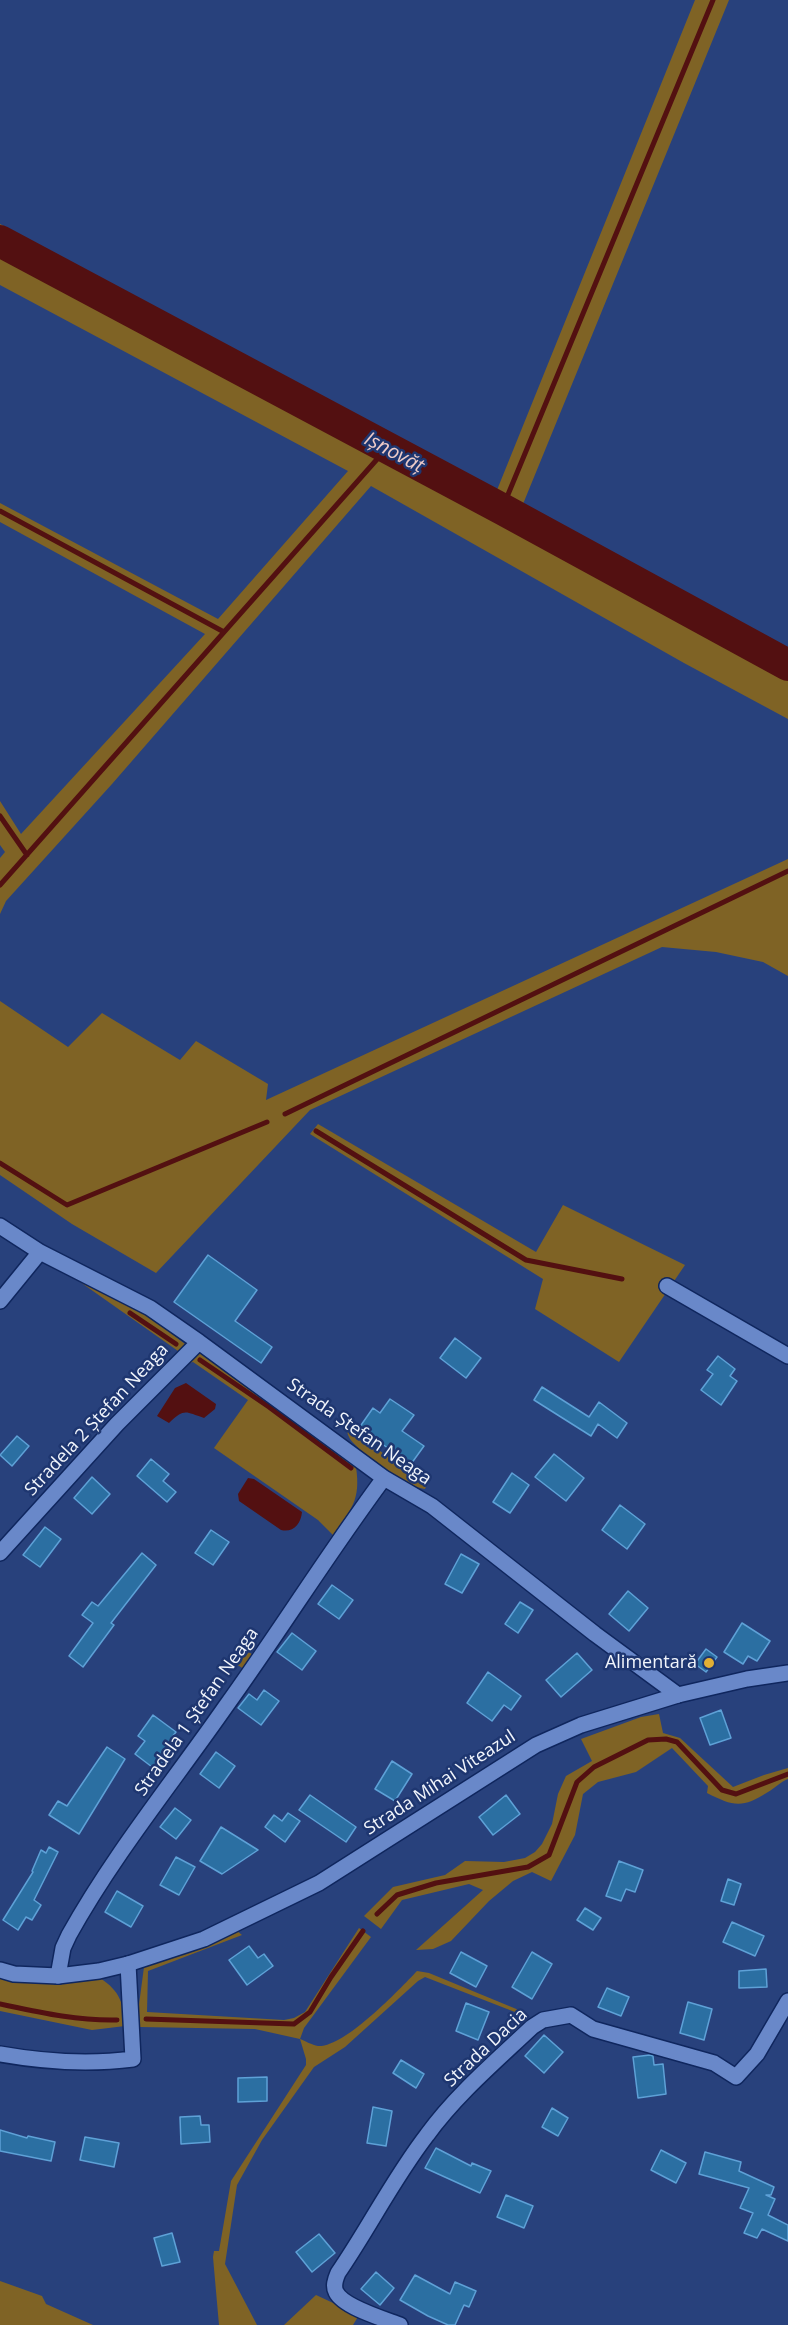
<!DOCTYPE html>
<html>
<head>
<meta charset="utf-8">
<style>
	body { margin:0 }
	canvas { display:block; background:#28417c }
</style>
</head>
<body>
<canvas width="788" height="2325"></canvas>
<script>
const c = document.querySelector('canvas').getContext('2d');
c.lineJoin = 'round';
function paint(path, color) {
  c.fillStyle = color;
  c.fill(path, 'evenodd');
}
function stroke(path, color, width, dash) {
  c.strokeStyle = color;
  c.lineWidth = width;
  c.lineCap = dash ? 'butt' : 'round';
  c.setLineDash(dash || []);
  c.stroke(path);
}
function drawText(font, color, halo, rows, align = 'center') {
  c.font = font + ' "Open Sans",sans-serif';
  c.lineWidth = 5;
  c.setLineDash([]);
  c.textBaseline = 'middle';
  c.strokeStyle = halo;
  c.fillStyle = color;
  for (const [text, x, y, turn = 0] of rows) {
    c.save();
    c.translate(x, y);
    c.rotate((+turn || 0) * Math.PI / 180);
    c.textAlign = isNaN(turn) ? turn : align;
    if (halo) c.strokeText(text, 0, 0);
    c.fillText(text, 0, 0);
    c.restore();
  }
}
paint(new Path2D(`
	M695 0H729L523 504 788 651V719L684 663 371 486 112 784 6 901 0 914V858L5 852 0 845V801L21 834 205 634 0 522V503L218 619 348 471 0 285V224L497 490Z
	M788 859V976L763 962 716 952 662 947 310 1110 156 1273 72 1224 0 1175V1001L68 1047 102 1013 180 1060 196 1041 268 1084 266 1100Z
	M318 1124 536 1252 563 1205 685 1265 619 1362 535 1309 543 1279 310 1134Z
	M66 1272 142 1311 185 1344 178 1351Z
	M200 1353 243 1382 356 1467C361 1501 351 1509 333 1535L318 1520 214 1448 248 1400 193 1362 185 1364 195 1354Z
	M344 1421 353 1432 427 1484 425 1489C407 1487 361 1454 350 1439 347 1434 346 1427 344 1421Z
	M237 1652 245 1657 249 1652 253 1655 244 1669 231 1661Z
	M659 1714 663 1733 680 1738 733 1787 764 1775 788 1768V1779C780 1782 775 1788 768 1792 742 1809 733 1806 707 1793L708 1786 672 1748 636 1772 598 1782 583 1794 575 1835 551 1881 532 1872 513 1881 489 1901 451 1941 433 1949 416 1950 483 1890 469 1884 402 1900 381 1929 364 1916 393 1887 445 1875 465 1861 504 1862 525 1858 535 1852 542 1844 552 1824 558 1794 566 1776 592 1761 581 1739 641 1717Z
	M359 1928 371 1937 304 2028 300 2039C305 2041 312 2045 318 2046 344 2048 399 1990 417 1971L429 1973 526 2013 520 2014 425 1977 418 1981 345 2047 314 2067 262 2140 237 2185 225 2264 257 2325H219L213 2257 214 2251H219L231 2181 306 2065V2059L300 2039 255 2029 140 2027 138 2012 144 1967 237 1931 242 1935 148 1971 147 2012 284 2020 294 2018 305 2012Z
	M0 1978C34 1987 66 1983 100 1978 120 1991 124 2004 125 2026L92 2030 0 2011Z
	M0 2281 42 2296 46 2304 93 2325H0Z
	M316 2295 359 2315 353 2325H284Z`), '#7f6325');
paint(new Path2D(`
	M186 1383 216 1404 215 1409 204 1418C185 1412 185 1408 169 1423L157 1416 175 1388Z
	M248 1478 254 1479 302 1512C301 1524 293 1533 281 1530L239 1501 238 1494Z`), '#531011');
stroke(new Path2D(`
	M502 509 713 0
	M0 511 224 632
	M0 816 27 855
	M0 885 387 448
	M285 1114 788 871
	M316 1131 526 1260 622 1279
	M0 1163 67 1205 267 1122
	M130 1313 176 1344
	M200 1360 269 1407 351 1468
	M377 1914 397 1895 436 1883 528 1867 549 1855 577 1782 594 1767 648 1740 666 1739 677 1742 722 1790 736 1794 788 1774
	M0 2004C38 2012 77 2021 117 2020
	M146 2019 294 2024 310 2012 331 1977 363 1931`), '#531011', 5);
stroke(new Path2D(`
	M0 241 502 509 788 665`), '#531011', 32);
const building = new Path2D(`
	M208 1255 257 1290 235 1321 272 1347 261 1363 174 1302Z
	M455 1338 481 1358 466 1378 440 1358Z
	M718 1356 735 1369 730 1376 737 1381 721 1405 701 1390 713 1374 707 1370Z
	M542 1387 589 1417 599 1402 627 1423 617 1438 598 1424 591 1436 534 1400Z
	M390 1399 414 1415 402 1431 424 1446 411 1464 359 1428 373 1408 380 1413Z
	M17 1436 29 1446 12 1466 0 1455Z
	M554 1454 584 1478 566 1501 535 1477Z
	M151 1459 169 1474 163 1481 176 1492 167 1502 137 1476Z
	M512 1473 529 1485 510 1513 493 1502Z
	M92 1477 110 1494 92 1514 74 1498Z
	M620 1505 645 1524 627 1549 602 1530Z
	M45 1527 61 1539 40 1567 23 1555Z
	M211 1530 229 1542 213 1565 195 1553Z
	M142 1553 156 1565 111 1623 114 1625 83 1667 69 1656 93 1623 82 1615 92 1602 98 1606Z
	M461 1554 479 1564 462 1593 445 1584Z
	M332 1585 353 1600 339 1619 318 1604Z
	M628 1591 648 1608 629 1631 609 1614Z
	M520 1602 533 1610 518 1633 505 1624Z
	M742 1623 770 1641 757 1661 748 1656 743 1664 724 1652Z
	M292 1633 316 1651 302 1670 277 1652Z
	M706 1649 717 1657 706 1672 695 1664Z
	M577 1653 592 1670 561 1697 546 1680Z
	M488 1672 521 1696 511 1710 504 1705 492 1721 467 1703Z
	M264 1690 279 1701 261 1725 238 1708 249 1694 257 1700Z
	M721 1710 731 1738 710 1745 700 1718Z
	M153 1715 176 1732 172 1737 178 1741 156 1770 135 1754 145 1741 138 1736Z
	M107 1747 125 1759 79 1834 49 1815 58 1801 67 1806Z
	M216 1752 235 1766 219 1788 200 1774Z
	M392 1761 412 1774 395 1801 375 1789Z
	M310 1795 356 1827 346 1842 299 1810Z
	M506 1795 520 1814 493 1835 479 1817Z
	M175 1808 191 1820 176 1839 160 1827Z
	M288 1813 300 1821 285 1842 265 1827 274 1815 282 1821Z
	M221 1827 258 1850 222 1874 200 1861Z
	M49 1847 58 1852 34 1900 41 1905 32 1920 26 1917 18 1930 3 1920 33 1872 32 1871 41 1850 46 1853Z
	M176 1857 195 1867 179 1895 160 1885Z
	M619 1861 643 1870 635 1892 626 1889 621 1901 606 1896Z
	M728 1879 741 1884 734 1905 721 1901Z
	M117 1891 143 1906 131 1927 105 1912Z
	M585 1908 601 1918 593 1930 577 1920Z
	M732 1922 764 1936 755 1956 723 1942Z
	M249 1946 258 1958 264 1954 273 1966 247 1985 229 1960Z
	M461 1952 487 1966 476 1987 450 1973Z
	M532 1952 552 1964 532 1999 512 1987Z
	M766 1969 767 1987 739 1988V1971Z
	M607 1988 629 1997 621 2016 598 2007Z
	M688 2002 712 2009 704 2040 680 2033Z
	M466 2003 489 2012 478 2040 456 2031Z
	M544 2035 563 2052 544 2073 525 2056Z
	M650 2055 653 2056 654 2065 663 2064 666 2094 638 2098 633 2057Z
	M401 2060 424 2074 416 2088 393 2073Z
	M267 2077V2101L238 2102V2078Z
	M373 2107 392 2111 386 2146 367 2143Z
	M552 2108 568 2118 558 2136 542 2127Z
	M200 2116 201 2125H209L210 2142 181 2144 180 2117Z
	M0 2130 27 2138 28 2136 55 2142 51 2161 0 2151Z
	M85 2137 119 2143 114 2167 80 2160Z
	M436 2148 471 2166 472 2163 491 2171 480 2193 425 2168Z
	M661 2150 686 2163 676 2183 651 2170Z
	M705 2152 741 2162 739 2171 774 2187 771 2195H766L775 2199 768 2215 788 2225V2241L762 2229 757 2238 744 2233 753 2213 740 2208 749 2188 699 2174Z
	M506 2195 533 2206 524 2228 497 2217Z
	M172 2233 180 2262 162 2266 154 2238Z
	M319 2234 335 2253 312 2272 296 2252Z
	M376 2272 394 2288 380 2305 361 2289Z
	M415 2275 450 2294 455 2282 476 2291 469 2307 464 2305 455 2325H448L428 2316 400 2300Z`);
paint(building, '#2b6fa2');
stroke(building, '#5ea1d7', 1.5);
const minor = new Path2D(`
	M0 1226 40 1252 150 1308 199 1342 384 1478 432 1506 595 1634 678 1695
	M667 1286 788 1356
	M0 1301 40 1252
	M0 1553 117 1424 199 1342
	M58 1976 63 1948 69 1935C114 1854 173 1782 226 1706 280 1631 329 1552 384 1478
	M0 2054C45 2062 87 2065 133 2059L128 1964
	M400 2325C384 2319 343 2307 336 2292 333 2286 335 2280 338 2273 369 2228 393 2179 427 2135 456 2095 496 2061 532 2027L543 2020 571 2015 593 2029 714 2063 736 2077 757 2054 788 2001`);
const tertiary = new Path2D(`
	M0 1970 14 1974 58 1976 99 1971 128 1964 204 1939 319 1883 536 1745 581 1725 678 1695 747 1679 788 1673`);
stroke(minor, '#0f265e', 18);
stroke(tertiary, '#0f265e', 18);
stroke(minor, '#6988c9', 15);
stroke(tertiary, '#6988c9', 15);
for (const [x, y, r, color] of [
	[709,1663,6,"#e2af34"]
]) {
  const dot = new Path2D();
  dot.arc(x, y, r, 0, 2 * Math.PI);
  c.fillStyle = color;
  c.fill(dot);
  stroke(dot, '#1e3670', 2);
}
drawText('18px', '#f1f5fc', '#1e3670', [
	["Stradela 2 Ștefan Neaga",97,1420,-47],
	["Strada Ștefan Neaga",359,1432,35],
	["Stradela 1 Ștefan Neaga",197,1712,-55],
	["Strada Mihai Viteazul",440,1783,-33],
	["Strada Dacia",486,2048,-43]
]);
drawText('18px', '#f1f5fc', '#1e3670', [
	["Alimentară",697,1663]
], 'right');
drawText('italic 20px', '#edcbc8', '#1e3670', [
	["Ișnovăț",394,453,28]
]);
</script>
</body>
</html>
